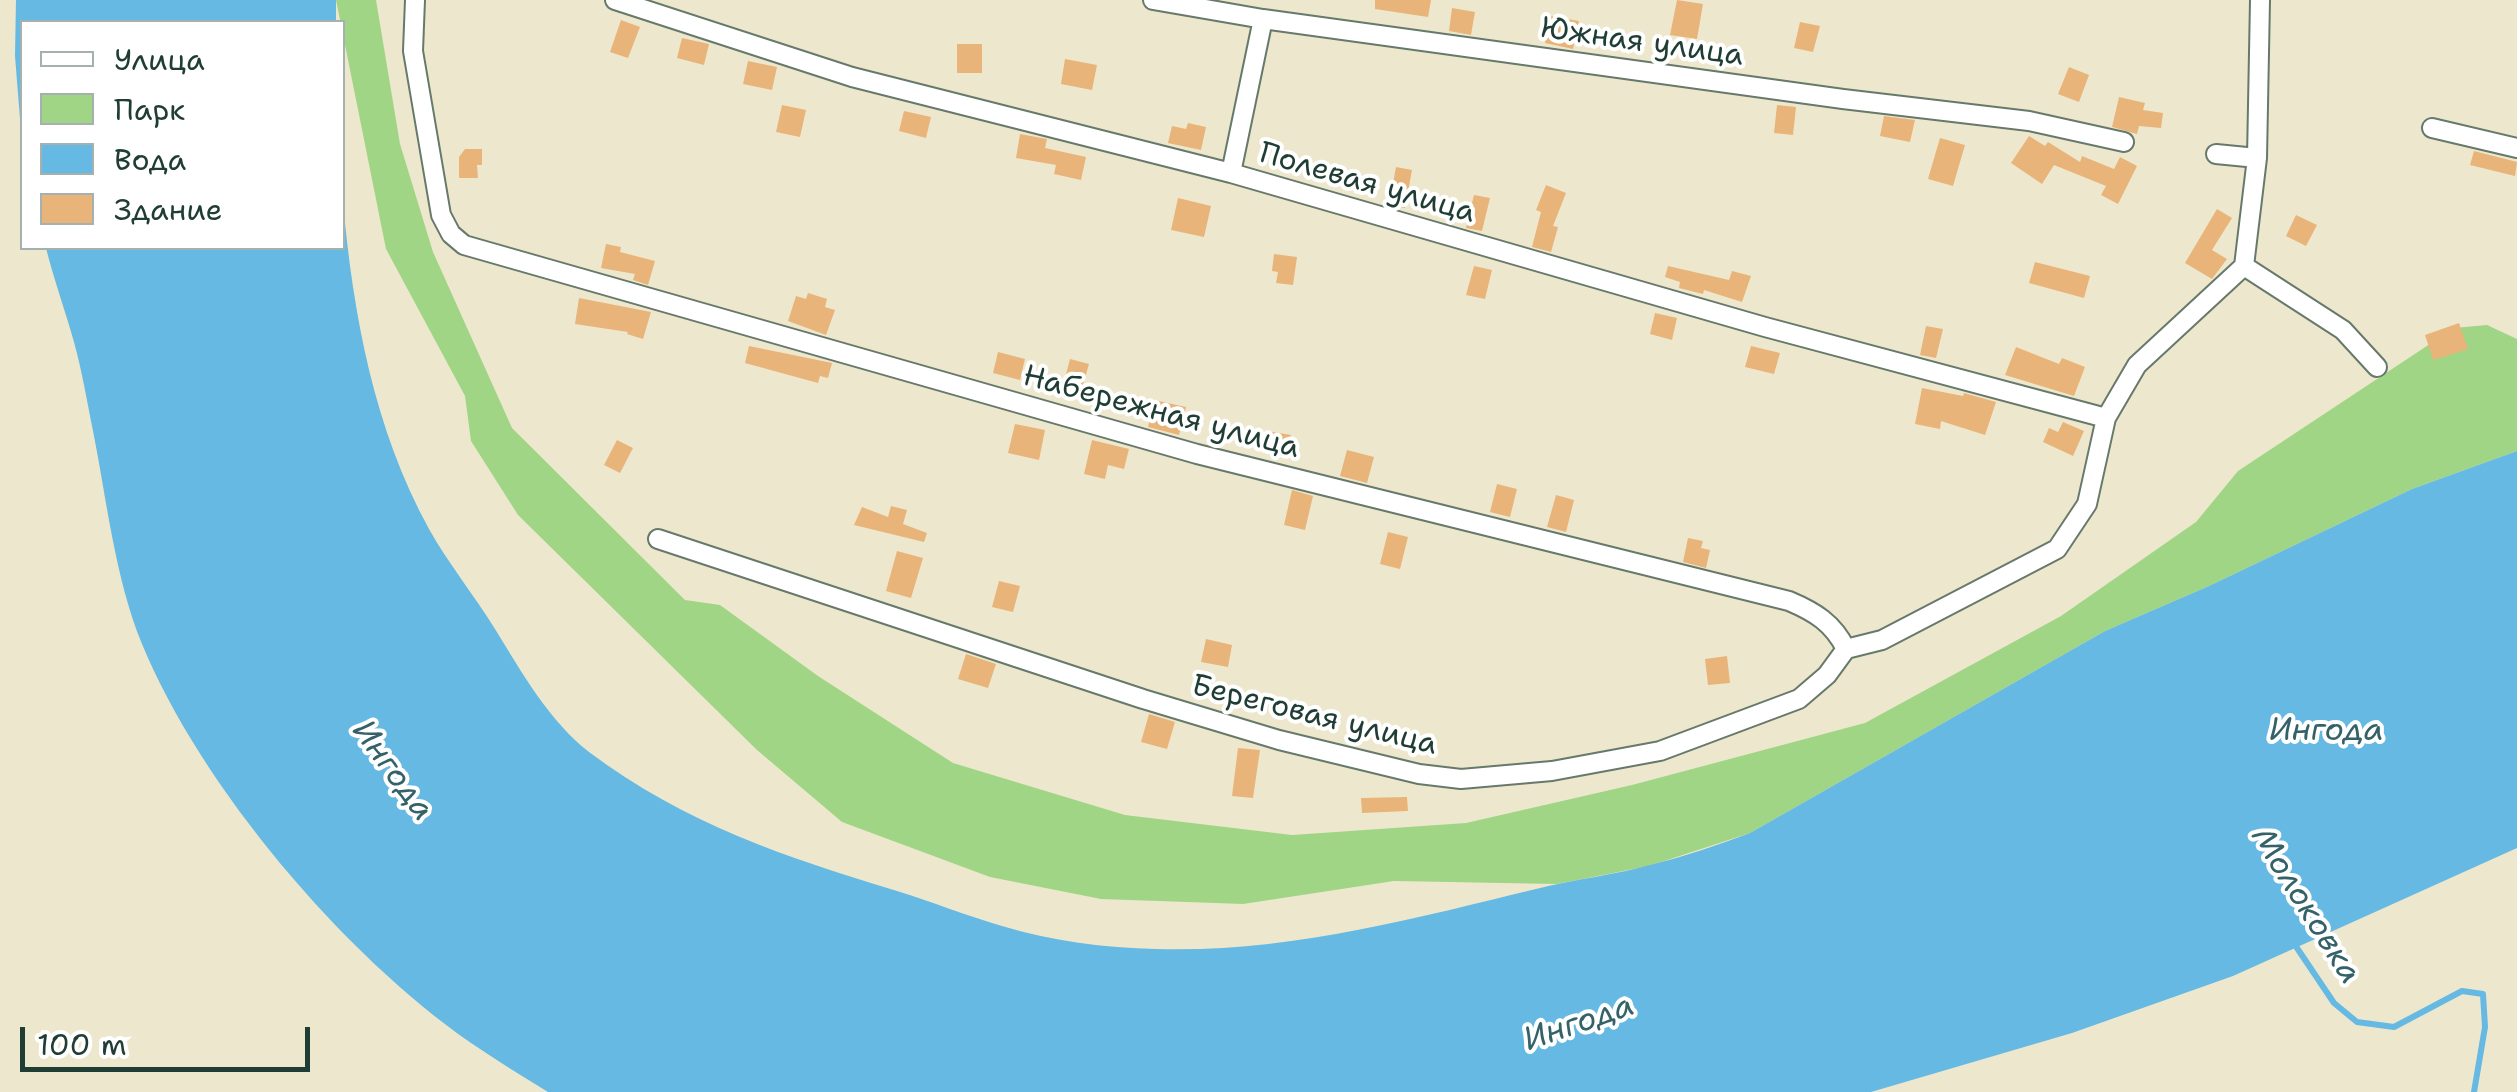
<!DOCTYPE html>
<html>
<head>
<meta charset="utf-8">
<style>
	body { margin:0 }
	#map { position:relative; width:2517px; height:1092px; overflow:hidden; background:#ede8cd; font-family:"Shantell Sans",sans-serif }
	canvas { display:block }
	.legend { position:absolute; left:20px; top:20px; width:325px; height:230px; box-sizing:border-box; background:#fff; border:2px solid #a5b1ae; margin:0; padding:12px 18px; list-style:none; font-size:30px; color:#1f3d34 }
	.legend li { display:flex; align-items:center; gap:20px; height:50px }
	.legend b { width:50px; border:2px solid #a5b1ae }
	.scale { position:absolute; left:20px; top:1027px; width:290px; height:45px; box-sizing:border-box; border:5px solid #1f3d34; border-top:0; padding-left:12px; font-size:30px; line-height:35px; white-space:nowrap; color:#1f3d34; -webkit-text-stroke:8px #fff; paint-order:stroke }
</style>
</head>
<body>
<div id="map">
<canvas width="2517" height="1092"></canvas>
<ul class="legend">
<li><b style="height:12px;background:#fff"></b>Улица</li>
<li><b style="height:28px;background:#a0d586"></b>Парк</li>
<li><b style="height:28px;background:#66b9e2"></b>Вода</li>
<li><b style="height:28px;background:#e8b47a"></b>Здание</li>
</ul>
<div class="scale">100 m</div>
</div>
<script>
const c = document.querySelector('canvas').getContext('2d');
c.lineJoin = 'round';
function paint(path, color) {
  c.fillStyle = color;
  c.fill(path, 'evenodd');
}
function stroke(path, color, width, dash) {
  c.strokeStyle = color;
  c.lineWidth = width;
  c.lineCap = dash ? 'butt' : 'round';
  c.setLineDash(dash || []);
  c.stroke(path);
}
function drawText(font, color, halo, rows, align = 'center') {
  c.font = font + ' "Shantell Sans",sans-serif';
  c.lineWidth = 8;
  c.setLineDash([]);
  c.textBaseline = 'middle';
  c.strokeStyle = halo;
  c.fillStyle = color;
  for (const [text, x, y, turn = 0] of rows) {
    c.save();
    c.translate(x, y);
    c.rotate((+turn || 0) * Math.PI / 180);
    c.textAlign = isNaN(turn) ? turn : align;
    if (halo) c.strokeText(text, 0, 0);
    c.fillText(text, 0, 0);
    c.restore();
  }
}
paint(new Path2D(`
	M336 0H376L400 144 433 252 512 428 685 600 720 605 818 676 953 763 1125 815 1292 835 1466 823 1632 785 1865 723 2061 616 2196 522 2238 471 2454 328 2487 325 2517 339V451L2412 489 2209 586 2105 631 1750 833 1649 866 1557 884 1394 881 1243 904 1101 899 990 877 842 822 757 750 518 515 471 441 465 396 386 249Z`), '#a0d586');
paint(new Path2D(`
	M16 0H336V22H22V144L15 56Z
	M343 202C353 314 374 429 429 529 448 563 474 595 495 629 521 671 549 721 589 752 687 825 783 856 897 891 933 902 967 916 1002 926 1051 941 1105 948 1156 949 1286 953 1412 919 1536 889 1575 879 1615 875 1654 864 1686 856 1718 845 1750 833L2105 631 2209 586 2412 489 2517 451V848L2233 976 2072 1033 1871 1092H548C522 1076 496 1060 471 1043 344 955 201 787 142 644 115 578 107 501 93 431 87 401 82 371 74 342 65 310 54 280 46 248H342Z`), '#66b9e2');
stroke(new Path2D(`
	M2293 942 2334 1003 2357 1022 2394 1027 2462 991 2483 994 2485 1027 2474 1092`), '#66b9e2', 6);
paint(new Path2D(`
	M1375 0H1431L1428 17 1375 9Z
	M1677 0 1703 4 1697 39 1670 35Z
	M1452 8 1475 12 1471 35 1449 31Z
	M1551 16 1579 21 1573 49 1545 43Z
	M621 20 640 27 628 58 610 52Z
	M1800 22 1820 26 1813 52 1794 48Z
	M682 38 709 44 704 65 677 58Z
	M957 44H982V73H957Z
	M1065 59 1097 65 1092 90 1061 84Z
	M748 61 777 67 772 90 743 84Z
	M2069 67 2089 75 2079 102 2058 94Z
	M2119 97 2145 103 2143 110 2163 113 2161 128 2139 126 2137 134 2112 127Z
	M782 105 806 110 800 137 776 132Z
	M1777 105 1796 107 1793 135 1774 133Z
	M904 111 931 117 926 138 899 131Z
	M1884 116 1915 120 1910 142 1880 136Z
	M1188 123 1206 127 1201 150 1168 143 1172 126 1186 129Z
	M1020 134 1047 139 1045 148 1086 157 1081 180 1054 174 1056 165 1016 158Z
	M2029 136 2045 146 2048 142 2080 162 2082 156 2114 169 2120 157 2137 166 2118 204 2101 195 2106 186 2054 165 2042 184 2011 163Z
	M1940 138 1965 145 1953 186 1928 179Z
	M465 149H482V165H477L478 178H459V157Z
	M2474 151 2517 162 2515 176 2470 165Z
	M1396 167 1412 170 1405 208 1389 205Z
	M1546 185 1566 193 1553 226 1558 227 1551 252 1532 247 1541 212 1536 210Z
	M1474 195 1490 198 1482 231 1466 228Z
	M1178 198 1211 206 1204 237 1171 230Z
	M2217 209 2232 218 2212 250 2227 259 2212 279 2185 263Z
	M2296 215 2317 225 2306 246 2286 236Z
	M606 244 621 247 620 252 655 261 648 285 633 280 635 274 601 268Z
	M1274 254 1297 257 1293 285 1276 283 1278 272 1272 271Z
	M2035 262 2090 276 2084 298 2029 283Z
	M1474 266 1492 270 1485 299 1466 295Z
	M1668 266 1729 280 1732 271 1751 276 1742 302 1704 290 1703 294 1679 288 1680 282 1665 277Z
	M808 293 827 299 825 307 835 310 826 335 788 321 796 296 806 299Z
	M579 298 651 312 643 339 627 334 628 332 575 324Z
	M1655 313 1677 318 1672 340 1650 334Z
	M2459 323 2468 349 2433 360 2425 335Z
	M1926 326 1943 329 1936 358 1920 355Z
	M749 346 832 363 828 378 820 376 818 383 745 363Z
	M1751 346 1780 353 1774 374 1745 367Z
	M2016 347 2059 364 2062 358 2085 367 2074 396 2005 375Z
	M998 352 1025 359 1020 380 993 373Z
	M1070 359 1089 364 1081 392 1063 386Z
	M1922 388 1963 396 1964 393 1996 402 1985 435 1941 421 1940 429 1915 424Z
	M1154 400 1186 407 1179 435 1148 427Z
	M2063 422 2084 431 2073 456 2043 442 2049 428 2058 432Z
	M1015 424 1045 430 1039 460 1008 453Z
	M1268 431 1291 435 1287 457 1263 452Z
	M617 440 633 448 620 473 604 465Z
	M1092 440 1129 449 1124 469 1108 465 1105 479 1084 474Z
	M1347 450 1374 457 1367 483 1340 476Z
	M1497 484 1517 489 1510 517 1490 512Z
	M1292 490 1313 496 1305 530 1284 525Z
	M1556 495 1574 500 1566 532 1547 527Z
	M891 506 907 510 903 524 927 533 924 542 854 525 862 507 888 517Z
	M1388 532 1408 537 1400 569 1380 564Z
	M1688 538 1703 541 1701 548 1710 550 1706 568 1683 562Z
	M897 551 923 558 911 598 886 591Z
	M999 581 1020 586 1013 612 992 607Z
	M1206 639 1232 645 1228 667 1201 662Z
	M966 654 996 664 988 688 958 679Z
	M1727 656 1730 683 1708 685 1705 659Z
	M1149 714 1175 722 1167 749 1141 742Z
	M1238 748 1260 750 1253 798 1232 796Z
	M1407 797 1408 811 1362 813 1361 798Z`), '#e8b47a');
const street = new Path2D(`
	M415 0 413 51 441 215 451 234 464 245 1197 454 1789 601C1815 612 1833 623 1846 649
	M615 0 852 77 1231 173 1765 327 2106 418
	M1153 0 1263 19 1843 99 2029 121 2124 142
	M2432 128 2517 148
	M2216 154 2257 158
	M1231 173 1263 19
	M2244 266 2257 158 2260 0
	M2244 266 2343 330 2377 367
	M658 539 1143 699 1279 740 1419 774 1461 779 1552 771 1660 751 1799 699 1827 675 1846 649 1882 640 2057 549 2087 504 2106 418 2137 365 2244 266`);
stroke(street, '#67796a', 22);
stroke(street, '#fff', 18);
drawText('30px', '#1f3d34', '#fff', [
	["Южная улица",1642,43,8],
	["Полевая улица",1367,184,16],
	["Набережная улица",1161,413,15],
	["Береговая улица",1314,716,14]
]);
drawText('italic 32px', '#346268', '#fff', [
	["Ингода",2326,732],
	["Ингода",392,771,54],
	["Молоковка",2305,906,58],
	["Ингода",1579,1024,-19]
]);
</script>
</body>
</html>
